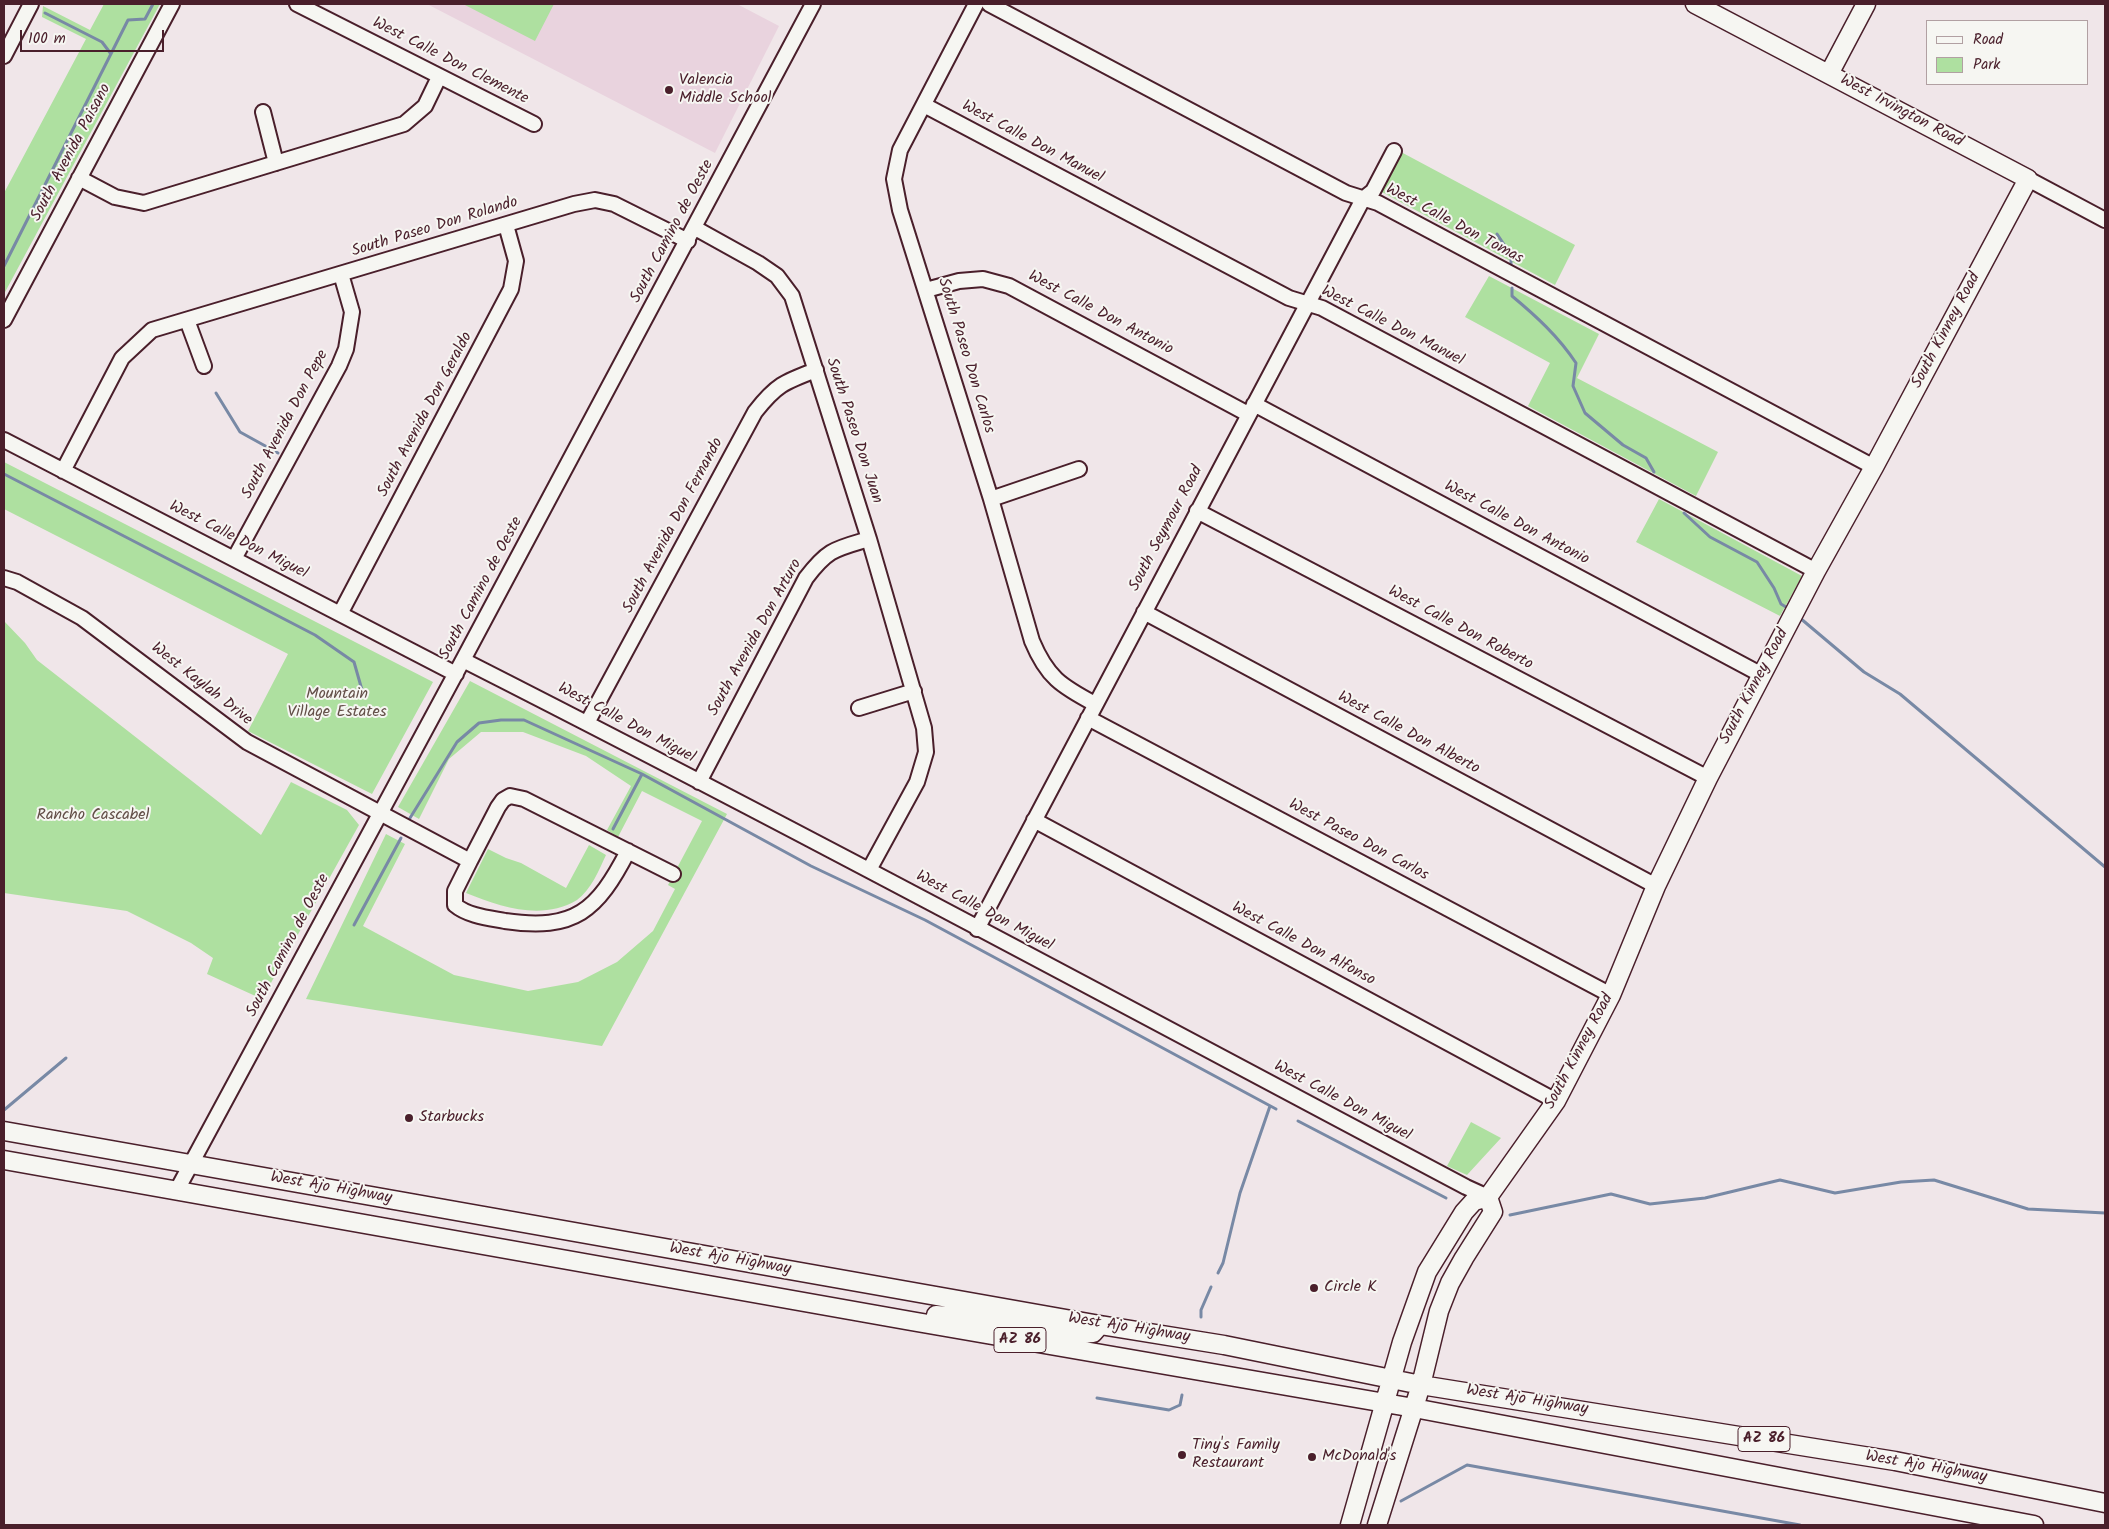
<!DOCTYPE html>
<html>
<head>
<meta charset="utf-8">
<style>
	body { margin:0 }
	#map { position:relative; width:2109px; height:1529px; overflow:hidden; background:#f0e6e9; font-family:Kalam,sans-serif }
	canvas { display:block }
	.frame { position:absolute; inset:0; border:5px solid #4a1f2b; pointer-events:none }
	.legend { position:absolute; left:1926px; top:20px; width:162px; height:65px; box-sizing:border-box; background:#f6f6f2; border:1px solid #b1a0a2; margin:0; padding:6px 9px; list-style:none; font-size:15px; color:#4a1f2b }
	.legend li { display:flex; align-items:center; gap:10px; height:25px }
	.legend b { width:25px; border:1px solid #b1a0a2 }
	.scale { position:absolute; left:20px; top:30px; width:144px; height:22px; box-sizing:border-box; border:2px solid #4a1f2b; border-top:0; padding-left:6px; font-size:15px; line-height:18px; white-space:nowrap; color:#4a1f2b; -webkit-text-stroke:4px #f6f6f2; paint-order:stroke }
</style>
</head>
<body>
<div id="map">
<canvas width="2109" height="1529"></canvas>
<div class="frame"></div>
<ul class="legend">
<li><b style="height:6px;background:#f6f6f2"></b>Road</li>
<li><b style="height:14px;background:#aee0a0"></b>Park</li>
</ul>
<div class="scale">100 m</div>
</div>
<script>
const c = document.querySelector('canvas').getContext('2d');
c.lineJoin = 'round';
function paint(path, color) {
  c.fillStyle = color;
  c.fill(path, 'evenodd');
}
function stroke(path, color, width, dash) {
  c.strokeStyle = color;
  c.lineWidth = width;
  c.lineCap = dash ? 'butt' : 'round';
  c.setLineDash(dash || []);
  c.stroke(path);
}
function drawText(font, color, halo, rows, align = 'center') {
  c.font = font + ' Kalam,sans-serif';
  c.lineWidth = 4;
  c.setLineDash([]);
  c.textBaseline = 'middle';
  c.strokeStyle = halo;
  c.fillStyle = color;
  for (const [text, x, y, turn = 0] of rows) {
    c.save();
    c.translate(x, y);
    c.rotate((+turn || 0) * Math.PI / 180);
    c.textAlign = isNaN(turn) ? turn : align;
    if (halo) c.strokeText(text, 0, 0);
    c.fillText(text, 0, 0);
    c.restore();
  }
}
paint(new Path2D(`
	M427 4H737L779 26 715 153Z`), '#e9d3de');
paint(new Path2D(`
	M104 4H160L4 294V193L86 39 42 17 43 6 90 30Z
	M463 4H554L535 41Z
	M1401 152 1575 245 1555 285 1380 191Z
	M1489 276 1599 334 1577 378 1718 452 1696 496 1528 406 1550 363 1465 317Z
	M4 462 433 682 372 794 248 731 288 654 4 509Z
	M1659 499 1802 576 1780 616 1636 542Z
	M4 621 25 643 37 660 261 835 291 782 347 810 359 825 262 999 207 974 213 958 191 943 127 911 4 893Z
	M470 681 727 814 602 1046 306 999 386 834 405 844 363 926 454 975 528 991 578 982 617 962 653 931 675 889 668 885 702 821 642 791 618 837 607 830 631 786 586 756 523 732H481L449 759 419 819 398 807Z
	M589 845 606 855C599 870 591 890 577 900 542 921 501 907 466 893L488 849 506 858 521 863 566 888Z
	M1471 1122 1501 1138 1467 1175 1447 1166Z`), '#aee0a0');
stroke(new Path2D(`
	M45 13 102 42 111 54
	M1497 234 1511 255V265
	M4 266 128 20 145 19 153 4
	M1512 288V296C1536 316 1558 336 1576 363L1573 386 1585 413 1623 445 1646 458 1654 472
	M216 393 240 432 278 453
	M4 474 315 635 354 662 362 690
	M1684 513 1710 537 1757 562 1774 588 1781 604 1786 607
	M1800 618 1864 672 1900 694 2105 867
	M410 818 457 742 479 723 501 720H524L642 774 811 866 925 920 1276 1109
	M613 829 642 774
	M354 925 401 838
	M4 1110 66 1058
	M1298 1121 1446 1198
	M1510 1215 1611 1194 1650 1204 1705 1198 1780 1180 1835 1193 1901 1182 1934 1180 2028 1209 2105 1213
	M1218 1273 1223 1263 1240 1193 1270 1106
	M1201 1317V1310L1211 1287
	M1097 1398 1169 1410 1180 1405 1182 1395
	M1401 1501 1467 1465 1800 1525`), '#7889a5', 3);
const minor = new Path2D(`
	M297 4 534 124
	M976 4 900 150 894 179 900 210 991 499 1032 641C1047 677 1061 686 1095 704
	M989 4 1346 193 1378 203 1874 467
	M4 56 31 4
	M924 105 1289 298 1322 308 1816 571
	M263 112 276 163
	M79 178 115 197 144 203 404 124 425 106 439 77
	M2028 179 2105 220
	M695 228 758 263 777 276 792 296 869 539 924 728 926 752 917 782 869 870
	M926 290 959 281 983 279 1009 286 1248 414
	M4 320 172 4
	M187 320 204 366
	M1254 404 1762 675
	M4 440 456 674
	M63 471 122 358 152 330 574 204 595 200 614 204 688 241
	M991 499 1079 469
	M1197 511 1708 778
	M234 559 339 366 346 349 352 312 341 274
	M4 578 17 582 82 618 247 742 470 861 498 807 503 800 510 796 524 799 673 874
	M1144 612 1656 886
	M340 614 511 289 516 261 506 225
	M463 660C800 831 1132 1010 1466 1187L1488 1197
	M859 708 914 691
	M1088 718 1611 995
	M587 723 755 412C776 385 784 382 816 370
	M699 782 806 578C828 549 835 549 869 539
	M1034 820 1556 1101
	M470 861 455 891V905C468 916 489 918 505 921 575 931 597 911 628 851
	M977 929 1363 199 1373 191 1394 151
	M177 1190 463 660 813 4`);
const major = new Path2D(`
	M1829 74 1866 4
	M4 1131 1100 1325 1224 1345 1421 1385 1895 1461 2105 1503
	M4 1160 911 1321 1414 1408 2034 1525
	M936 1315 961 1317 1077 1334 1093 1333 1100 1325
	M1350 1525 1402 1342 1427 1272 1464 1212 1474 1201 1488 1197 1556 1101 1611 995 1656 886 1708 778 1816 571 1874 467 2028 179 1695 4
	M1377 1525 1421 1385 1439 1311 1450 1283 1464 1258 1493 1212 1488 1197`);
stroke(minor, '#4a1f2b', 18);
stroke(major, '#4a1f2b', 21);
stroke(minor, '#f6f6f2', 14);
stroke(major, '#f6f6f2', 18);
for (const [x, y, r, color] of [
	[669,90,5,"#4a1f2b"],
	[409,1118,5,"#4a1f2b"],
	[1314,1288,5,"#4a1f2b"],
	[1182,1455,5,"#4a1f2b"],
	[1312,1457,5,"#4a1f2b"]
]) {
  const dot = new Path2D();
  dot.arc(x, y, r, 0, 2 * Math.PI);
  c.fillStyle = color;
  c.fill(dot);
  stroke(dot, '#f6f6f2', 2);
}
for (const [x, y, w] of [
	[1020,1340,52],
	[1764,1439,52]
]) {
  const box = new Path2D();
  box.roundRect(x - w / 2, y - 12.5, w, 25, 4);
  c.fillStyle = '#f6f6f2';
  c.fill(box);
  stroke(box, '#4a1f2b', 1);
}
drawText('bold 15px', '#4a1f2b', null, [
	["AZ 86",1020,1340],
	["AZ 86",1764,1439]
]);
drawText('16px', '#4a1f2b', '#f6f6f2', [
	["West Calle Don Clemente",450,62,27],
	["West Irvington Road",1901,112,28],
	["West Calle Don Manuel",1032,143,28],
	["South Avenida Paisano",72,153,-62],
	["West Calle Don Tomas",1454,225,28],
	["South Paseo Don Rolando",435,228,-17],
	["South Camino de Oeste",673,232,-62],
	["West Calle Don Antonio",1100,314,28],
	["West Calle Don Manuel",1392,327,27],
	["South Kinney Road",1947,331,-62],
	["South Paseo Don Carlos",965,356,73],
	["South Avenida Don Geraldo",426,415,-62],
	["South Avenida Don Pepe",286,425,-62],
	["South Paseo Don Juan",853,431,72],
	["West Calle Don Antonio",1516,524,28],
	["South Avenida Don Fernando",674,526,-62],
	["South Seymour Road",1167,529,-62],
	["West Calle Don Miguel",238,541,27],
	["South Camino de Oeste",482,589,-62],
	["West Calle Don Roberto",1460,629,28],
	["South Avenida Don Arturo",756,638,-61],
	["West Kaylah Drive",201,685,38],
	["South Kinney Road",1755,687,-62],
	["West Calle Don Miguel",626,724,28],
	["West Calle Don Alberto",1408,734,28],
	["West Paseo Don Carlos",1358,841,28],
	["West Calle Don Miguel",984,912,28],
	["West Calle Don Alfonso",1303,945,28],
	["South Camino de Oeste",289,946,-62],
	["South Kinney Road",1580,1052,-62],
	["West Calle Don Miguel",1342,1102,28],
	["West Ajo Highway",331,1189,10],
	["West Ajo Highway",730,1260,10],
	["West Ajo Highway",1129,1329,9],
	["West Ajo Highway",1527,1401,9],
	["West Ajo Highway",1926,1468,10]
]);
drawText('16px', '#4a1f2b', '#f6f6f2', [
	["Valencia",679,81],
	["Middle School",679,99],
	["Starbucks",419,1118],
	["Circle K",1324,1288],
	["Tiny's Family",1192,1446],
	["Restaurant",1192,1464],
	["McDonald's",1322,1457]
], 'left');
drawText('16px', '#634f48', '#f6f6f2', [
	["Mountain",337,695],
	["Village Estates",337,713],
	["Rancho Cascabel",93,816]
]);
</script>
</body>
</html>
